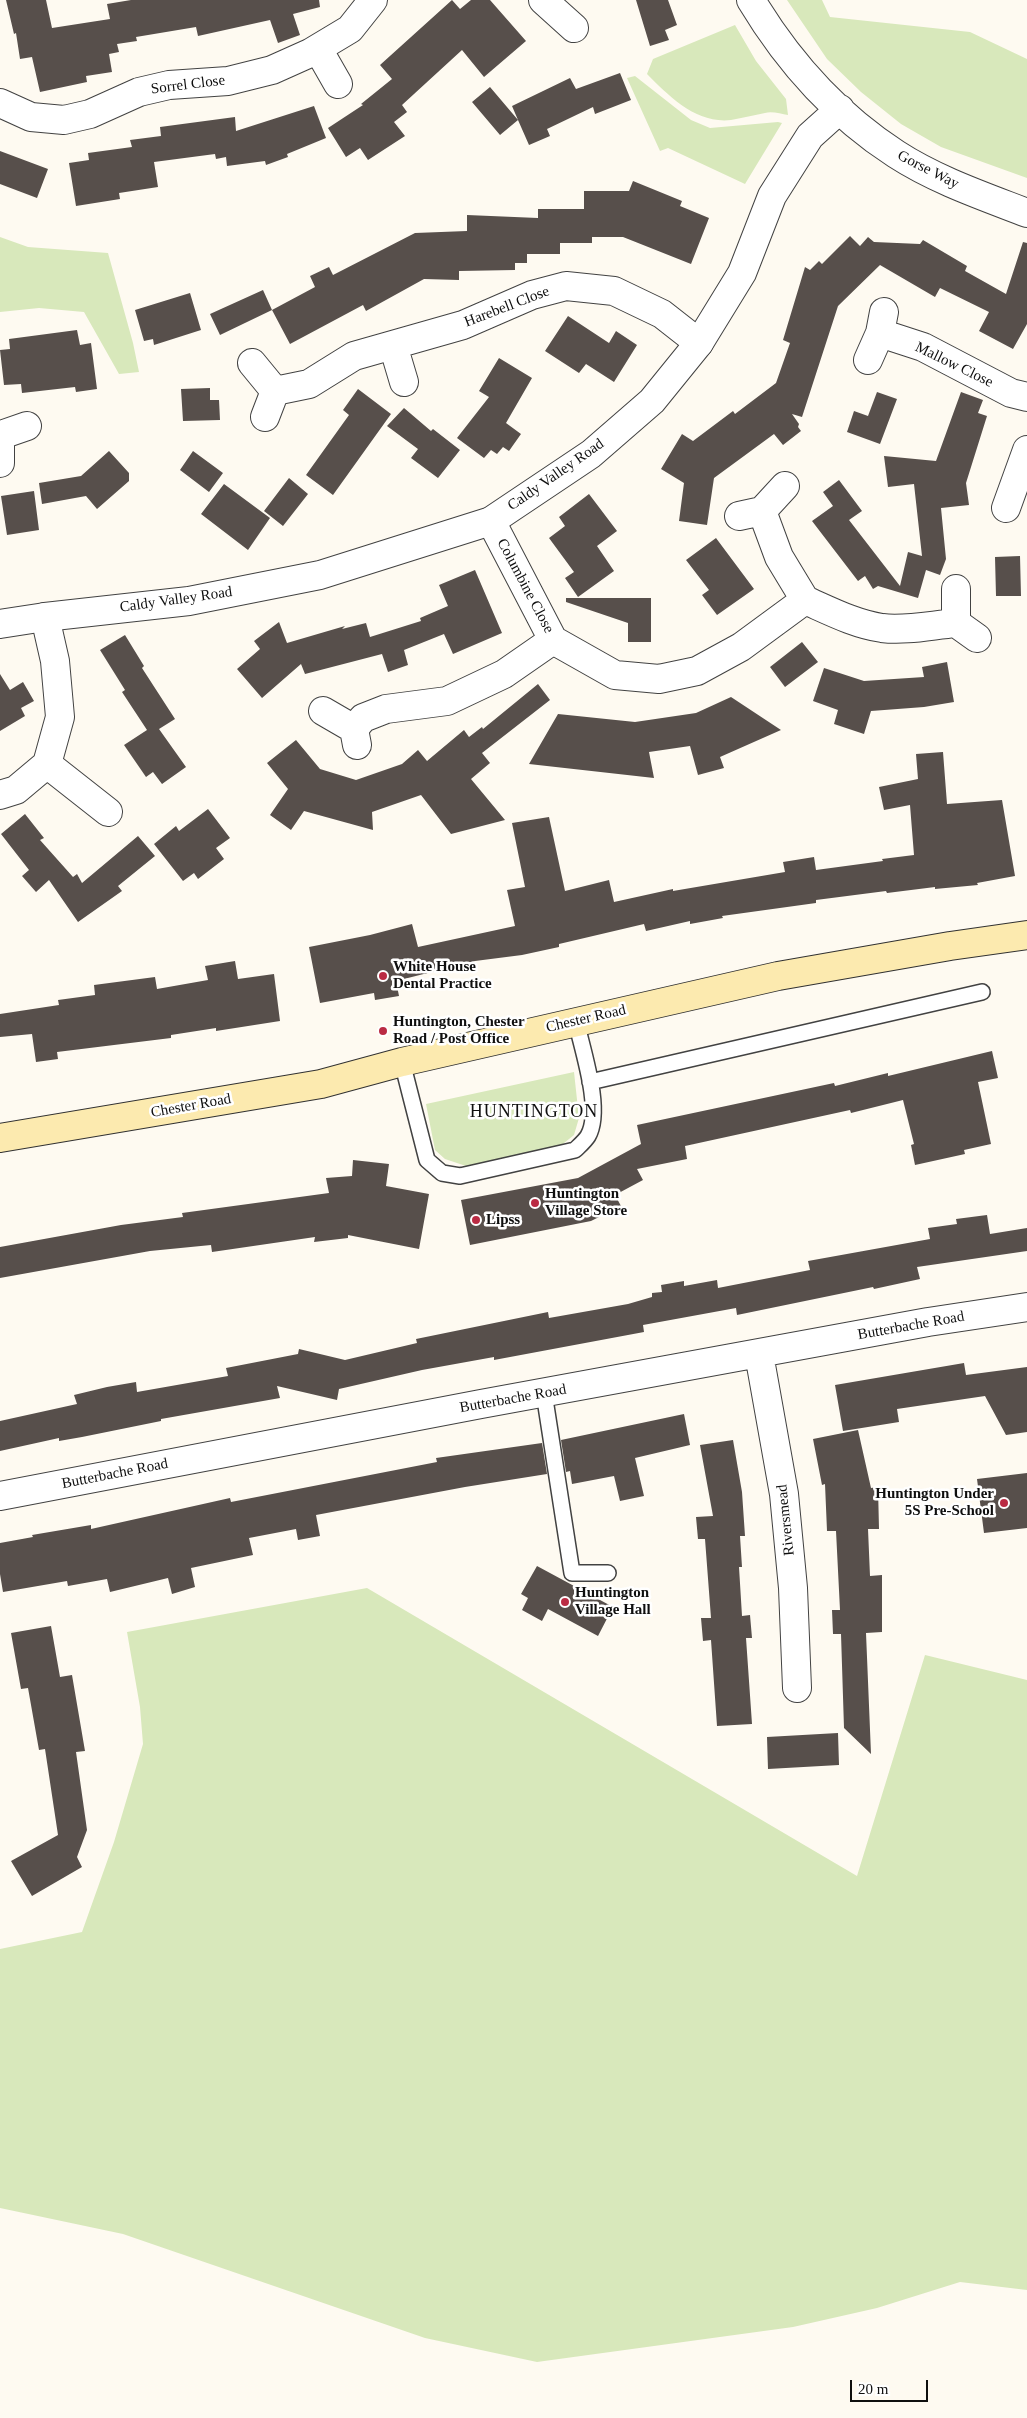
<!DOCTYPE html>
<html>
<head>
<meta charset="utf-8">
<style>
	body { margin:0 }
	#map { position:relative; width:1027px; height:2418px; overflow:hidden; background:#fefaf1; font-family:Georgia,serif }
	canvas { display:block }
	.scale { position:absolute; left:850px; top:2380px; width:78px; height:22px; box-sizing:border-box; border:2px solid #0f0f0f; border-top:0; padding-left:6px; font-size:15px; line-height:18px; white-space:nowrap; color:#0f0f0f; -webkit-text-stroke:4px #fff; paint-order:stroke }
</style>
</head>
<body>
<div id="map">
<canvas width="1027" height="2418"></canvas>
<div class="scale">20 m</div>
</div>
<script>
const c = document.querySelector('canvas').getContext('2d');
c.lineJoin = 'round';
function paint(path, color) {
  c.fillStyle = color;
  c.fill(path, 'evenodd');
}
function stroke(path, color, width, dash) {
  c.strokeStyle = color;
  c.lineWidth = width;
  c.lineCap = dash ? 'butt' : 'round';
  c.setLineDash(dash || []);
  c.stroke(path);
}
function drawText(font, color, halo, rows, align = 'center') {
  c.font = font + ' Georgia,serif';
  c.lineWidth = 5;
  c.setLineDash([]);
  c.textBaseline = 'middle';
  c.strokeStyle = halo;
  c.fillStyle = color;
  for (const [text, x, y, turn = 0] of rows) {
    c.save();
    c.translate(x, y);
    c.rotate((+turn || 0) * Math.PI / 180);
    c.textAlign = isNaN(turn) ? turn : align;
    if (halo) c.strokeText(text, 0, 0);
    c.fillText(text, 0, 0);
    c.restore();
  }
}
paint(new Path2D(`
	M787 0H822L830 17 970 32 1027 59V178L941 147 901 124 861 92 827 59Z
	M735 25 756 61 786 99 788 115C781 114 772 111 765 113 754 115 743 118 731 120 696 124 669 96 647 74L653 59Z
	M635 76 691 120 710 128 778 122 782 123 745 184 668 148 660 151 627 78Z
	M0 237 28 247 108 253 133 343 139 372 119 374 84 312 39 308 0 312Z
	M574 1072 579 1118 574 1135 559 1147 466 1166 445 1159 435 1150 426 1104Z
	M367 1588 857 1876 925 1655 1027 1680V2290L960 2282 877 2308 793 2327 537 2362 425 2338 123 2234 0 2208V1949L82 1932 114 1842 143 1744 140 1707 127 1632Z`), '#d8e8bb');
paint(new Path2D(`
	M6 0H46L52 28 110 19 107 4 131 0H319L320 7 293 14 300 35 278 43 270 20 198 36 196 27 136 37 137 41 117 44 119 52 109 54 112 72 86 76 87 82 40 92 32 57 20 59 16 33 14 34Z
	M452 0 460 9 471 0H490L526 41 484 77 462 50 402 105 407 112 394 122 405 136 368 160 360 148 346 157 328 128 363 105 361 104 392 79 380 65Z
	M636 0H668L677 25 665 30 669 40 650 46Z
	M620 73 631 100 595 114 593 107 547 129 550 136 529 145 518 120 500 135 472 102 490 87 518 120 512 106 570 78 576 89Z
	M314 106 326 138 287 154 288 157 266 165 265 161 227 166 226 157 216 159 215 154 154 162 158 187 119 193 120 199 76 206 69 163 89 160 88 153 132 147 130 140 161 136 160 127 235 117 236 131Z
	M0 151 48 169 37 198 0 184Z
	M633 181 682 201 680 206 709 218 691 264 623 237H592V243H560V254H527V263H515V270L459 271V280L424 279 366 311 363 305 290 344 272 310 315 287 310 276 329 267 333 275 415 233 467 231V215L538 218V209H584V191H629Z
	M850 236 860 246 868 237 874 242 920 244 923 240 967 266 965 271 1006 294 1023 242 1027 243V324L1013 349 979 331 989 312 940 288 935 297 880 265 838 306 802 417 792 414 799 424 798 427 801 431 783 445 774 434 714 478 707 525 679 521 684 483 661 469 682 434 693 441 733 411 735 414 776 383 790 343 783 340 805 267 810 270 819 261 822 264Z
	M263 290 272 310 220 335 210 314Z
	M190 293 201 330 154 345 153 339 144 341 135 310Z
	M568 316 609 343 616 331 637 345 614 382 586 364 579 373 545 351Z
	M77 330 80 345 91 343 97 389 76 392 75 387 22 393 21 384 4 385 0 350 10 349 9 339Z
	M499 358 532 378 506 423 521 434 509 451 503 447 497 454 491 450 484 458 457 438 489 397 479 391Z
	M210 388V400H219L220 420 183 421 181 389Z
	M358 389 391 414 333 495 306 475 349 415 343 410Z
	M877 392 897 399 880 444 847 432 854 411 868 416Z
	M961 392 983 400 978 413 987 416 966 483 969 505 941 508 946 559 940 575 926 570 918 598 878 586 873 589 865 576 858 581 812 521 833 506 823 492 839 480 862 511 849 520 900 586 908 552 922 556 914 484 888 487 884 456 936 461Z
	M404 408 431 431 433 429 460 450 438 478 411 458 418 449 387 426Z
	M109 451 129 473V481L97 509 86 496 42 504 39 483 81 476Z
	M193 451 223 473 209 492 180 470Z
	M289 478 308 494 283 526 264 511Z
	M224 484 270 518 248 550 201 514Z
	M34 491 39 530 7 535 1 496Z
	M589 494 617 531 597 546 614 571 578 597 565 578 574 572 549 538 565 526 559 517Z
	M716 538 754 589 717 615 702 595 709 590 686 560Z
	M1020 556 1021 596H996L995 557Z
	M475 570 502 633 453 654 444 634 404 650 408 665 388 672 382 654 305 674 301 664 262 698 237 669 260 649 254 641 279 622 287 643 345 626 342 629 366 623 370 637 421 621 420 618 448 606 439 585Z
	M566 598H651V642H628V623L566 602Z
	M125 635 144 666 142 668 175 719 159 729 186 767 162 784 153 772 146 777 124 745 147 730 122 692 125 690 100 650Z
	M802 642 818 662 785 687 770 667Z
	M947 662 954 702 924 707 871 711 864 734 834 724 838 710 813 701 824 668 864 681 924 677 922 667Z
	M0 674 10 690 23 682 34 701 21 708 25 716 0 731Z
	M538 684 550 700 482 753 490 763 471 779 505 820 451 834 421 795 372 812 373 830 304 811 291 830 270 815 288 789 267 763 296 740 320 769 356 780 402 764 418 750 427 761 464 730 469 737 482 727 483 729Z
	M731 697 781 730 720 757 724 768 698 775 690 746 649 752 654 778 529 764 558 714 635 722 696 713Z
	M943 752 947 804 1002 800 1015 876 977 883 978 885 935 889V887L887 893 886 891 816 900V903L722 916 723 918 690 924V921L646 931 644 924 559 944V947L522 955 475 961 396 981 399 996 375 1000 374 993 320 1003 309 947 370 935 412 924 418 947 515 926 507 890 525 887 512 823 549 817 565 891 609 880 614 902 673 889V891L785 872 783 862 814 857 816 870 883 861 882 859 914 855 910 805 884 810 879 787 918 779 916 754Z
	M208 809 230 838 216 848 224 859 198 879 194 873 183 881 154 844 176 826 179 831Z
	M25 814 44 838 40 840 73 877 77 874 82 883 138 836 155 856 118 886 122 891 78 922 49 880 36 892 22 876 29 870 1 834Z
	M235 961 238 979 274 974 280 1021 216 1031V1028L171 1035V1038L57 1052 58 1059 36 1062 32 1034 0 1037V1014L59 1005 58 1000 95 995 94 985 155 977 157 989 208 980 205 966Z
	M992 1051 998 1078 978 1082 991 1144 964 1150 965 1154 915 1165 911 1145 914 1144 903 1100 851 1113 850 1110 685 1146 687 1159 637 1169 643 1180 615 1195 621 1206 591 1221 470 1245 461 1200 578 1178 641 1144 637 1125 834 1083 835 1086 888 1073V1076Z
	M353 1160 389 1164 386 1186 429 1194 419 1249 348 1235V1238L314 1242 315 1237 212 1252 211 1245 150 1251 0 1278V1247L121 1225 183 1217 182 1213 329 1193 326 1178 352 1176Z
	M987 1215 990 1234 1027 1228V1251L917 1267 920 1279 874 1289 873 1287 737 1315 736 1308 643 1325 644 1332 494 1360V1357L422 1370 339 1389 337 1400 277 1386 280 1398 161 1419V1421L82 1437 59 1441V1438L0 1451V1421L77 1404 74 1395 107 1387 136 1382 137 1392 228 1376 226 1368 298 1354 299 1349 345 1360 417 1343 416 1339 548 1312 549 1318 628 1304 652 1297V1293L662 1292 661 1285 684 1281V1286L717 1280 718 1288 810 1270 808 1261 930 1239 928 1228 957 1224 956 1219Z
	M964 1363 966 1375 1027 1367V1432L1006 1435 985 1396 897 1409 899 1422 843 1431 835 1385Z
	M684 1414 690 1445 635 1458 644 1496 620 1501 614 1476 572 1484 570 1471 566 1472 561 1440Z
	M858 1430 871 1488 878 1487 879 1529H868L870 1576 882 1575V1632L866 1633 871 1754 844 1728 841 1634H833L832 1610H840L836 1531H827L825 1484 822 1485 813 1439Z
	M733 1440 742 1492 745 1536H740L742 1567H739L742 1616 750 1615 752 1638H746L752 1724 717 1726 711 1640 703 1641 701 1618H711L705 1539H698L696 1517 713 1516 700 1445Z
	M542 1443 547 1474 465 1487 316 1515 320 1536 298 1540 296 1529 249 1538 253 1555 191 1568 195 1587 172 1594 168 1578 110 1592 107 1579 68 1586 67 1581 3 1592 0 1574V1543L33 1537 32 1535 91 1525V1529L230 1498 231 1502 437 1462 436 1458Z
	M1027 1473V1528L984 1533 977 1479Z
	M537 1566 613 1607 598 1636 548 1609 542 1621 522 1610 528 1598 521 1594Z
	M51 1626 60 1677 72 1675 85 1751 76 1752 87 1830 77 1857 82 1867 32 1896 11 1861 58 1835 45 1749 39 1750 28 1688 21 1689 11 1633Z
	M838 1733 839 1765 768 1769 767 1737Z`), '#574f4b');
const service = new Path2D(`
	M402 1062 427 1160 442 1173 460 1176 575 1150C579 1146 585 1141 588 1136 603 1110 582 1049 576 1021
	M590 1082 982 992
	M544 1393 572 1573H608`);
const minor = new Path2D(`
	M543 0 574 28
	M318 49 338 84
	M0 103 31 117 64 120 90 114 139 92 169 85 228 81 272 70 310 53 350 29 373 0
	M880 333 923 347 1011 393 1027 397
	M393 345 404 382
	M868 360 880 333 884 312
	M252 363 275 391 309 384 354 356 463 325 532 295 566 286 614 291 662 314 699 343
	M265 417 275 391
	M0 435V463
	M1 435 27 426
	M1006 508 1027 450
	M739 516 762 511
	M491 521 553 640 615 675 659 679 697 671 741 647 805 600 779 557 762 511 785 486
	M805 600C830 611 855 624 882 628 906 631 932 625 956 623V589
	M956 623 977 638
	M323 711 354 729
	M357 745 354 729 363 718 386 709 447 701 504 674 553 640
	M47 764 108 812
	M0 795 16 790 47 764 60 717 55 661 45 617
	M759 1354 784 1494 793 1588 797 1688
	M0 1496 481 1404 928 1322 1027 1307`);
const tertiary = new Path2D(`
	M751 0C787 60 836 115 896 154 936 180 983 196 1027 213
	M0 624 45 617 189 601 320 575 491 521 591 454 652 401 699 343 742 273 772 196 810 136 840 109`);
const secondary = new Path2D(`
	M0 1138 321 1084 402 1062 778 976 950 946 1027 935`);
stroke(service, '#424242', 18);
stroke(minor, '#424242', 30);
stroke(tertiary, '#424242', 30);
stroke(secondary, '#313131', 30);
stroke(service, '#fff', 15);
stroke(minor, '#fff', 28);
stroke(tertiary, '#fff', 28);
stroke(secondary, '#fceaaf', 28);
for (const [x, y, r, color] of [
	[383,976,5,"#ba2b43"],
	[383,1031,5,"#ba2b43"],
	[535,1203,5,"#ba2b43"],
	[476,1220,5,"#ba2b43"],
	[1004,1503,5,"#ba2b43"],
	[565,1602,5,"#ba2b43"]
]) {
  const dot = new Path2D();
  dot.arc(x, y, r, 0, 2 * Math.PI);
  c.fillStyle = color;
  c.fill(dot);
  stroke(dot, '#fff', 2);
}
drawText('15px', '#0f0f0f', '#fff', [
	["Sorrel Close",188,85,-7],
	["Gorse Way",928,170,27],
	["Harebell Close",507,307,-21],
	["Mallow Close",954,365,26],
	["Caldy Valley Road",556,475,-35],
	["Columbine Close",525,586,62],
	["Caldy Valley Road",176,600,-8],
	["Chester Road",586,1019,-13],
	["Chester Road",191,1106,-10],
	["Butterbache Road",911,1326,-10],
	["Butterbache Road",513,1399,-10],
	["Butterbache Road",115,1474,-11],
	["Riversmead",786,1520,-96]
]);
drawText('bold 15px', '#0f0f0f', '#fff', [
	["White House",393,967],
	["Dental Practice",393,984],
	["Huntington, Chester",393,1022],
	["Road / Post Office",393,1039],
	["Huntington",545,1194],
	["Village Store",545,1211],
	["Lipss",486,1220],
	["Huntington Under",994,1494,"right"],
	["5S Pre-School",994,1511,"right"],
	["Huntington",575,1593],
	["Village Hall",575,1610]
], 'left');
c.letterSpacing = '1px';
drawText('18px', '#0f0f0f', '#fff', [
	["HUNTINGTON",534,1112]
]);
c.letterSpacing = '0px';
</script>
</body>
</html>
